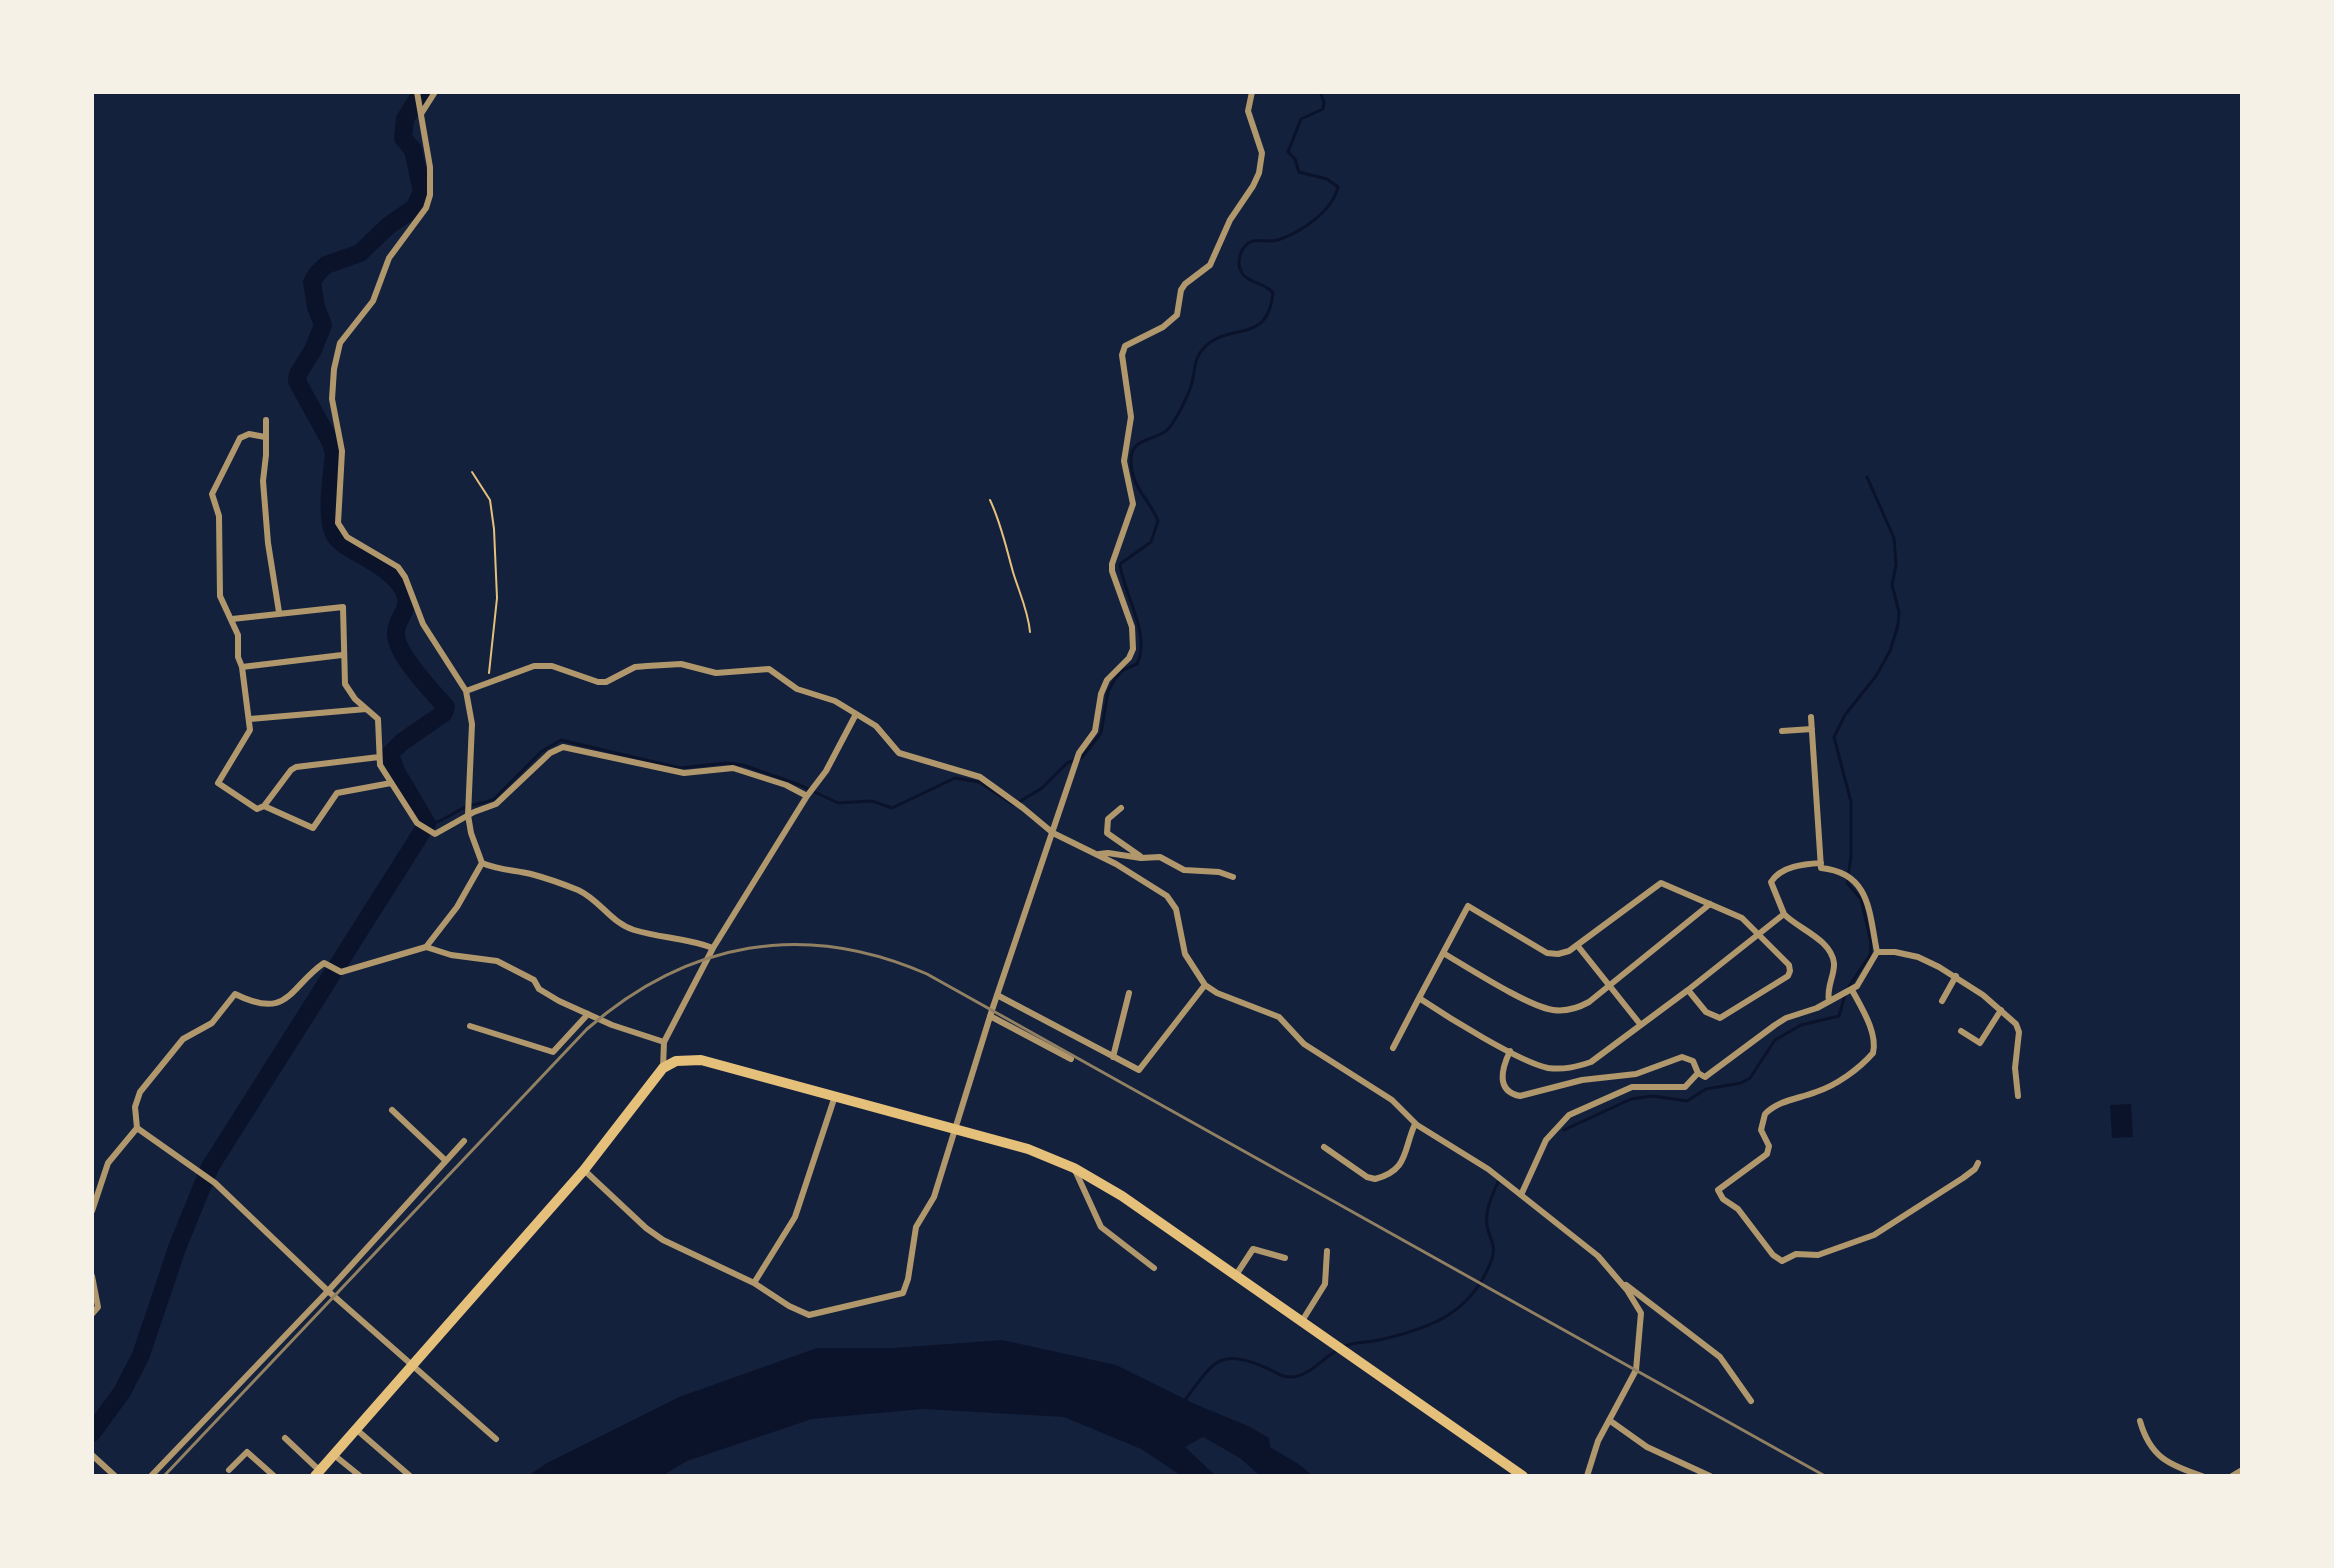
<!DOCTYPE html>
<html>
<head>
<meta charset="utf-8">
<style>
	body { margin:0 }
	#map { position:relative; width:2334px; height:1568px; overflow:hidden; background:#14213d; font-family:"PT Sans",sans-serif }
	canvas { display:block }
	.frame { position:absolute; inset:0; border:94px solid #f6f1e7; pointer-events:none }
</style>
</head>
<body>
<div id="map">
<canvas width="2334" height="1568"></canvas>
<div class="frame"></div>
</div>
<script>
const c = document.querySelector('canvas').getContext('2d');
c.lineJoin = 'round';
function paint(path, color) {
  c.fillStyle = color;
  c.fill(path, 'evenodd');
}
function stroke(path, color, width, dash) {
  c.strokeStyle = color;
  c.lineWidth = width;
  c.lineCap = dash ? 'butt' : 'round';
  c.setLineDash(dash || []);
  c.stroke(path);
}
paint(new Path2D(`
	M2131 1104 2133 1137 2112 1138 2110 1105Z
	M1002 1340 1116 1365 1195 1404 1248 1426 1269 1438 1270 1447 1300 1465 1313 1476H1260L1240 1458 1203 1437 1185 1447 1216 1476H1182L1141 1449 1064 1417 923 1409 812 1419 687 1461 662 1476H528L547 1463 679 1397 817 1348H893Z`), '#0b132b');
stroke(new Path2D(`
	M427 824C444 823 453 811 469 806 478 803 485 803 494 799L542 751 561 740 680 768 726 763 743 765 800 785 838 803 872 801 892 808 955 778 979 782 1014 805 1042 788 1067 763 1082 757 1101 733 1108 692 1115 679 1123 670 1137 664C1152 635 1123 593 1120 564L1151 542 1158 521C1149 498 1131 488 1131 460 1131 438 1153 441 1166 431 1174 425 1189 394 1192 383 1195 371 1194 358 1203 349 1229 320 1267 347 1273 293 1265 282 1249 284 1242 273 1235 262 1241 245 1253 241 1261 239 1270 243 1278 240 1301 232 1332 212 1338 187L1327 179 1299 172 1295 159 1288 152 1301 119 1323 109 1324 102 1320 92
	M1848 988 1870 955 1871 943 1861 899 1847 883 1851 857V802L1834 737 1845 715 1876 676 1890 651 1898 625 1899 612 1892 585 1896 565 1894 538 1867 477
	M1564 1130 1631 1099 1653 1096 1687 1101 1706 1089 1741 1083 1750 1078 1775 1040 1801 1025 1839 1016 1845 995
	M1343 1347C1354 1341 1367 1343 1379 1340 1432 1328 1472 1313 1492 1259 1496 1246 1491 1241 1488 1230 1483 1214 1492 1196 1498 1182
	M1184 1401C1212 1366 1216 1346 1264 1367 1275 1371 1281 1378 1293 1377 1310 1375 1322 1359 1336 1351`), '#0b132b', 3);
stroke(new Path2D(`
	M92 1433 122 1392 141 1355 177 1248 210 1167 427 824 396 771 390 754 402 742 444 713 446 707C433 692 394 653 396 632 398 613 415 608 401 586 393 574 380 566 368 559 357 552 340 545 334 534 325 516 332 474 334 454L331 443 297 381 298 374 313 350 323 325 316 307 312 282 317 274 326 265 360 253 388 226 414 208 422 192 413 150 403 138 405 119 422 92`), '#0b132b', 18);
stroke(new Path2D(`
	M472 472 490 500 494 529 497 598 489 673
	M990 500C1001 523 1006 547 1013 572 1019 592 1028 610 1030 632`), '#e5c07b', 2);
stroke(new Path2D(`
	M417 92 430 167V195L426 208 389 258 373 301 340 343 334 369 332 399 342 451 338 523 347 537 398 567 405 577 423 624 466 691 472 724 468 815 471 833 482 863C498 870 514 870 531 874 546 878 563 884 578 890 600 900 611 923 634 930 660 938 687 938 713 948
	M421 114 435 92
	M266 420V455L263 481 268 543 279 612
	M265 437 249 434 240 438 212 494 219 516 220 596 238 635V657L242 667 250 730 218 783 257 809 264 806 291 770 296 767 379 757
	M232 619 343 607 345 684 355 699 378 719 380 765 417 823 435 834 474 812 496 804 550 753 563 747 684 773 733 768 786 785 807 796
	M242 667 342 655
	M466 691 534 666H552L598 682H606L635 667 647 666 681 664 716 673 769 669 797 689 835 701 876 726 899 753 980 777 1023 808 1053 833 1116 864 1167 896 1176 909 1185 954 1205 985 1217 993 1279 1017 1304 1044 1392 1100 1417 1125 1488 1169 1521 1195 1598 1256 1627 1290 1641 1313 1636 1370 1598 1441 1587 1476
	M250 719 366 709
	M1782 731 1812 729
	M264 806 313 828 337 793 391 783
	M1121 808 1108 819 1107 833 1140 856
	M1099 854 1108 853 1141 858 1160 857 1184 870 1219 872 1233 877
	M1661 883 1742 918 1789 965 1790 971 1788 976 1720 1018 1706 1012 1688 990 1591 1062C1576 1067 1564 1070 1548 1068 1519 1062 1446 1016 1419 998L1468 906 1547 953 1558 954 1569 951Z
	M1784 914C1798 929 1831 939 1834 963 1835 975 1826 987 1829 1001
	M1577 945 1640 1024
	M426 947 457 907 482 863
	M1877 952H1895L1918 957 1939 967 1983 995 2016 1024 2019 1032 2015 1068 2018 1096
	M1443 953C1469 968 1527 1006 1553 1010 1566 1012 1578 1008 1589 1002L1710 904
	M1688 990 1784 914 1771 882C1781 866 1804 864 1821 863
	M1852 990C1861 1007 1878 1033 1873 1053 1859 1069 1837 1085 1816 1092 1798 1099 1779 1100 1765 1114L1761 1130 1769 1146 1767 1154 1718 1190 1723 1199 1738 1209 1773 1255 1782 1261 1796 1254 1818 1255 1874 1235 1963 1178 1975 1169 1978 1163
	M997 995 1139 1070 1205 985
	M1942 1001 1956 976
	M990 1016 1071 1059
	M470 1026 553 1052 588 1014
	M1961 1031 1980 1043 2001 1010
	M1393 1048 1419 998
	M1510 1051C1502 1068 1495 1091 1520 1096L1582 1080 1636 1074 1682 1057 1693 1061 1698 1073
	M1113 1057 1129 993
	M663 1068 664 1042 713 948 807 796 826 771 856 714
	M1698 1073 1705 1077 1775 1025 1786 1018 1817 1008 1857 986 1877 952C1869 913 1871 873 1821 868L1811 717
	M392 1110 446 1161
	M137 1128 215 1183 328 1291 496 1439
	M1324 1147 1367 1177 1375 1179C1409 1170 1403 1150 1415 1124
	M1074 1168 1101 1227 1154 1268
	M584 1170 646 1228 663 1240 754 1283 789 1306 809 1315 903 1293 908 1279 916 1227 934 1197 992 1010 1079 753 1095 731 1101 694 1107 680 1129 658 1133 649 1132 627 1112 571V564L1133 504 1124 461 1131 417 1122 355 1125 346 1163 327 1177 315 1181 290 1185 284 1210 265 1230 220 1253 186 1259 173 1262 153 1248 111 1252 92
	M1521 1195 1546 1140 1569 1115 1632 1087H1685L1698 1073
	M92 1211 108 1163 137 1128 135 1107 140 1092 183 1039 212 1023 235 994C289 1021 289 987 324 963L341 972 426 947 451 955 497 961 534 980 539 989 559 1001 612 1025 664 1042
	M1236 1275 1253 1249 1285 1258
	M92 1276 98 1307 92 1314
	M754 1283 795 1217 835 1096
	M1626 1285 1720 1357 1751 1401
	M1302 1321 1325 1284 1327 1251
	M1609 1420 1647 1447 1710 1476
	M2140 1421C2150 1457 2169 1465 2202 1476
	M357 1430 410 1476
	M285 1438 320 1471
	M92 1455 115 1476
	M334 1455 360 1476
	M229 1470 247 1452 274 1476
	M151 1476 328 1291 464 1141
	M2232 1476 2242 1470`), '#b1986c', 6);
stroke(new Path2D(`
	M315 1476 584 1170 663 1068 676 1061 701 1060 1028 1149 1074 1168 1122 1196 1523 1476`), '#e5c07b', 10);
stroke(new Path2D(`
	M164 1476 587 1029C688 941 804 920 927 974L1825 1476`), '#918062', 3);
</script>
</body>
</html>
